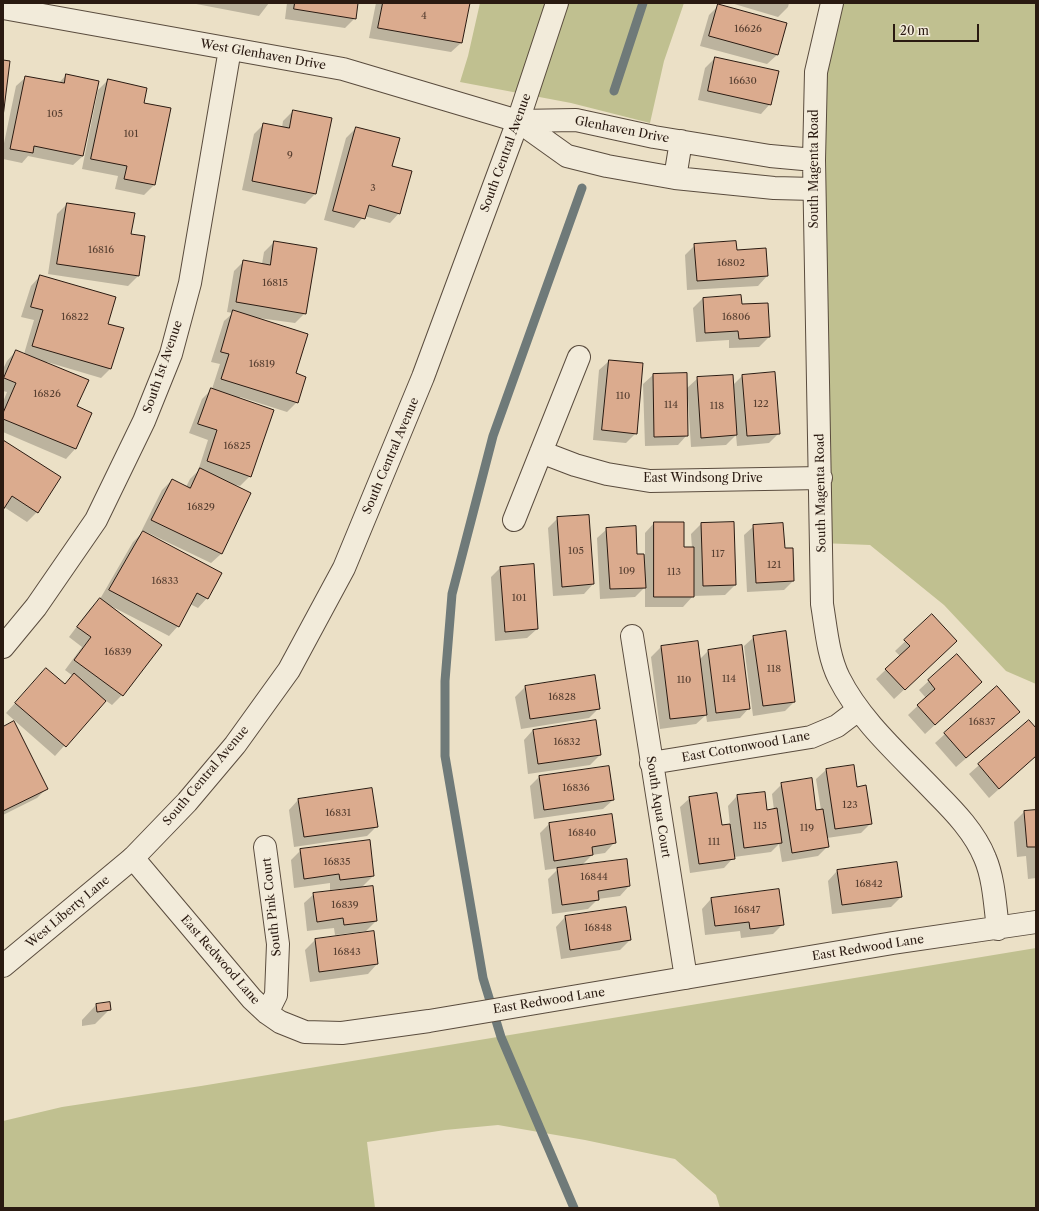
<!DOCTYPE html>
<html>
<head>
<meta charset="utf-8">
<style>
	body { margin:0 }
	#map { position:relative; width:1039px; height:1211px; overflow:hidden; background:#ebe0c6; font-family:"Libre Caslon Text",serif }
	canvas { display:block }
	.frame { position:absolute; inset:0; border:4px solid #2a1a11; pointer-events:none }
	.scale { position:absolute; left:893px; top:24px; width:86px; height:18px; box-sizing:border-box; border:2px solid #2a1a11; border-top:0; padding-left:5px; font-size:12px; line-height:14px; white-space:nowrap; color:#2a1a11; -webkit-text-stroke:3px #f2ebda; paint-order:stroke }
</style>
</head>
<body>
<div id="map">
<canvas width="1039" height="1211"></canvas>
<div class="frame"></div>
<div class="scale">20 m</div>
</div>
<script>
const c = document.querySelector('canvas').getContext('2d');
c.lineJoin = 'round';
function paint(path, color) {
  c.fillStyle = color;
  c.fill(path, 'evenodd');
}
function stroke(path, color, width, dash) {
  c.strokeStyle = color;
  c.lineWidth = width;
  c.lineCap = dash ? 'butt' : 'round';
  c.setLineDash(dash || []);
  c.stroke(path);
}
function drawText(font, color, halo, rows, align = 'center') {
  c.font = font + ' "Libre Caslon Text",serif';
  c.lineWidth = 3;
  c.setLineDash([]);
  c.textBaseline = 'middle';
  c.strokeStyle = halo;
  c.fillStyle = color;
  for (const [text, x, y, turn = 0] of rows) {
    c.save();
    c.translate(x, y);
    c.rotate((+turn || 0) * Math.PI / 180);
    c.textAlign = isNaN(turn) ? turn : align;
    if (halo) c.strokeText(text, 0, 0);
    c.fillText(text, 0, 0);
    c.restore();
  }
}
paint(new Path2D(`
	M480 3H684L664 61 650 123 571 103 460 82 468 56Z
	M832 3H1036V684L1006 671 944 605 870 545 821 543 816 72Z
	M1036 948V1208H720L716 1195 675 1159 585 1140 498 1125 445 1130 367 1142 375 1208H3V1121L62 1107 201 1086Z`), '#c0c090');
paint(new Path2D(`
	M191 3H269L259 16Z
	M287 3H357L355 18 345 28 285 19Z
	M376 3H469L461 43 451 52 369 38Z
	M731 3H789L788 7 778 17Z
	M719 5 777 55 767 64 700 46 709 15Z
	M715 58 770 104 761 114 698 100 705 68Z
	M66 75 83 156 73 165 28 156 22 163 3 159V148L16 86 26 77 59 83Z
	M108 80 143 104 170 109 154 185 144 195 115 189 118 176 82 169 98 90Z
	M293 111 330 119 315 194 305 204 242 190 254 134 264 124 282 128 283 121Z
	M356 128 391 167 399 213 390 223 364 216 354 228 324 220 346 138Z
	M67 204 130 235 144 236 138 276 128 286 48 274 57 214Z
	M274 242 305 313 295 323 251 317 295 374 297 402 287 412 240 397 250 476 240 486 228 483 250 494 221 554 211 563 142 530 162 490 172 480 186 487 190 479 198 471 208 440 189 433 202 399 212 389 220 364 211 362 224 321 233 313 227 312 234 271 244 261 262 264 264 252Z
	M695 245 736 251 767 276 758 286 687 290 685 255Z
	M40 276 107 324 111 368 101 378 47 362V364L76 407 91 413 75 449 66 459 3 432V402L7 392 3 391V369L7 361 16 351 24 354 34 320 21 317 31 286Z
	M703 298 741 305 769 337 759 347 729 348V340L696 342 693 308Z
	M609 361 636 433 626 443 593 440 599 370Z
	M686 374V389L698 378 733 385 742 376 779 433 769 443 737 446 736 435 726 445 691 447 688 399H687V435L678 445 645 446 643 384 653 375Z
	M3 441 37 512 27 522 4 507 3 508Z
	M558 518 593 584 584 594 553 596 548 528Z
	M654 523 683 548H692L691 534 701 524 735 585 725 595 693 596 683 607H645V587L635 597 600 599 597 538 607 529 636 555H645V533Z
	M754 526 784 549 793 581 784 590 747 592 744 535Z
	M143 532 207 598 198 608 190 604 178 626 169 636 111 606 161 645 122 695 112 705 105 700 55 756 6 713 46 669 64 685 73 676 65 670 82 647 69 637 90 609 100 599 133 542Z
	M501 567 537 629 527 638 495 641 491 577Z
	M932 616 946 651 894 699 876 679 900 656 895 651Z
	M754 637 794 702 785 711 753 716 744 646Z
	M661 647 699 660 708 651 749 708 740 718 707 722 706 715 696 724 660 729 651 657Z
	M957 655 971 692 925 734 908 715 926 698 919 690Z
	M525 687 599 708 589 718 521 729 515 697Z
	M997 687 1009 721 956 767 935 743Z
	M1029 721 1036 730V756L989 798 969 774Z
	M3 728 47 788 37 798 3 815Z
	M533 730 600 755 590 765 528 774 524 740Z
	M826 770 857 788 871 823 861 833 827 838 828 846 818 856 782 862 779 844 771 852 734 857 724 868 690 873 680 807 690 798 721 826 730 825 728 806 737 796 766 811 774 810 772 794 782 784 816 811 821 810 816 779Z
	M539 777 613 800 603 809 534 819 530 786Z
	M298 800 377 826 367 836 294 847 289 810Z
	M1036 811V878L1028 879 1026 856 1017 857 1014 822 1024 812Z
	M550 823 614 843 605 853 592 855 581 866 629 886 620 896 598 899 588 909 552 914 548 879 559 868 545 870 540 833Z
	M301 850 373 876 361 888 376 921 366 931 335 935 334 928 307 931 304 903 314 894 347 890V888L330 890V883L294 888 291 860Z
	M837 871 901 897 891 907 832 914 828 881Z
	M711 899 783 924 773 934 741 938 740 931 705 935 702 909Z
	M565 917 630 940 620 950 561 959 556 927Z
	M315 940 377 964 368 974 310 982 305 950Z
	M96 1005 110 1009 95 1024 82 1026V1020Z`), '#0003');
stroke(new Path2D(`
	M614 91 643 3
	M574 1208 501 1037 483 978 445 756V681L452 594 493 436 582 188`), '#6f7a79', 9);
const building = new Path2D(`
	M295 3H358L356 19 294 9Z
	M383 3H470L462 43 378 28Z
	M718 4 787 23 778 55 709 36Z
	M715 57 779 71 771 105 708 91Z
	M3 60 10 61 3 117Z
	M66 74 99 81 83 156 34 146 33 153 10 149 25 76 64 83Z
	M108 79 147 88 144 103 171 108 155 185 124 179 127 166 91 159Z
	M293 110 332 118 316 194 252 181 263 123 289 128Z
	M356 127 400 138 392 166 412 171 400 214 369 205 365 219 333 211Z
	M67 203 135 213 131 234 145 236 139 276 57 264Z
	M274 241 317 248 306 314 236 302 243 260 270 265Z
	M736 241 737 250 766 248 768 276 697 281 694 244Z
	M40 275 116 297 108 324 124 328 111 369 32 346 43 310 31 307Z
	M741 295 742 304 768 303 770 337 739 339 738 331 705 333 703 298Z
	M233 310 308 334 296 373 306 377 298 403 221 379 229 354 221 352Z
	M16 350 89 380 77 406 92 413 76 449 3 419V413L16 383 4 378Z
	M609 360 643 363 637 434 602 430Z
	M775 372 780 434 747 436 742 375Z
	M687 373 688 436 654 437 653 374Z
	M733 375 737 435 701 438 697 377Z
	M211 388 274 410 251 477 207 461 217 430 198 424Z
	M3 440 61 477 38 513 12 496 3 510Z
	M200 468 251 493 222 554 151 520 172 479 190 488Z
	M589 515 594 584 562 587 557 517Z
	M654 522H684V547H694V597H654Z
	M734 522 736 585 703 586 701 523Z
	M783 523 785 548H793L794 581 756 583 753 525Z
	M636 526 637 554H644L646 588 610 589 606 528Z
	M143 531 222 573 208 599 197 593 179 627 109 590Z
	M534 564 538 629 505 632 500 567Z
	M100 598 162 645 123 696 74 660 91 637 77 627Z
	M932 614 957 641 905 690 885 669 910 646 904 640Z
	M786 631 795 702 763 706 753 636Z
	M698 641 707 715 670 719 661 646Z
	M742 645 750 709 716 713 708 650Z
	M957 654 982 682 935 725 917 705 935 689 928 680Z
	M46 668 65 684 74 673 106 701 66 747 15 703Z
	M595 675 600 709 530 719 525 686Z
	M997 686 1020 712 966 758 944 733Z
	M596 720 601 755 538 764 533 730Z
	M1029 720 1036 728V756L999 789 978 764Z
	M14 721 48 789 3 811V727Z
	M854 765 857 787 866 785 872 824 835 829 826 769Z
	M609 766 614 800 544 810 539 776Z
	M812 778 816 810 823 809 829 847 792 853 781 783Z
	M372 788 378 827 304 837 298 799Z
	M765 792 767 810 777 808 782 843 744 848 737 795Z
	M717 793 722 825 730 824 735 859 699 864 689 797Z
	M1036 810V852V847H1027L1024 811Z
	M612 814 616 843 592 847 593 855 554 861 549 823Z
	M370 840 374 876 340 880 339 874 304 879 300 849Z
	M627 859 630 886 598 891 599 900 562 905 557 868Z
	M897 862 902 897 842 905 837 870Z
	M373 886 377 921 344 925 343 918 317 922 313 893Z
	M779 889 784 925 750 929 749 922 715 926 711 898Z
	M626 907 631 940 570 950 565 916Z
	M374 931 378 964 319 972 315 939Z
	M110 1002 111 1010 97 1012 96 1004Z`);
paint(building, '#dbab8e');
stroke(building, '#2a1a11', 1);
const minor = new Path2D(`
	M832 3 816 72 814 160 822 604C826 628 828 656 839 678 861 722 902 757 936 793 955 812 975 833 985 858 994 879 995 906 998 929
	M3 8 343 69 518 121 576 120 654 137 770 156 814 160
	M518 121 567 156 607 166 675 178 774 188 814 189
	M675 178 681 141
	M541 452 575 465 607 474 650 481 821 478
	M514 520 579 357
	M632 636 686 978
	M3 647 36 607 96 520 144 421 171 354 190 283 230 49
	M651 763 811 737 837 726 858 710
	M265 847 278 944 276 995 267 1013
	M133 858 252 999 267 1013 280 1022 305 1032 342 1033 429 1021 893 943 1036 922`);
const tertiary = new Path2D(`
	M3 966 133 858 187 802 235 745 289 670 344 568 423 377 518 121 557 3`);
stroke(minor, '#5a4c3e', 24);
stroke(tertiary, '#5a4c3e', 24);
stroke(minor, '#f2ebda', 22);
stroke(tertiary, '#f2ebda', 22);
drawText('10px', '#563e30', null, [
	["4",424,16],
	["16626",748,29],
	["16630",743,81],
	["105",55,114],
	["101",131,134],
	["9",290,155],
	["3",373,188],
	["16816",101,250],
	["16802",731,263],
	["16815",275,283],
	["16822",75,317],
	["16806",736,317],
	["16819",262,364],
	["16826",47,394],
	["110",623,396],
	["122",761,404],
	["114",671,405],
	["118",717,406],
	["16825",237,446],
	["16829",201,507],
	["105",576,551],
	["117",718,554],
	["121",774,565],
	["109",627,571],
	["113",674,572],
	["16833",165,581],
	["101",519,598],
	["16839",118,652],
	["118",774,669],
	["114",729,679],
	["110",684,680],
	["16828",562,697],
	["16837",982,722],
	["16832",567,742],
	["16836",576,788],
	["123",850,805],
	["16831",338,813],
	["115",760,826],
	["119",807,828],
	["16840",582,833],
	["111",714,842],
	["16835",337,862],
	["16844",594,877],
	["16842",869,884],
	["16839",345,905],
	["16847",747,910],
	["16848",598,928],
	["16843",347,952]
]);
drawText('12px', '#2a1a11', '#f2ebda', [
	["West Glenhaven Drive",263,55,10],
	["Glenhaven Drive",622,130,11],
	["South Central Avenue",506,153,-70],
	["South Magenta Road",815,169,-90],
	["South 1st Avenue",163,367,-71],
	["South Central Avenue",391,456,-67],
	["East Windsong Drive",703,479],
	["South Magenta Road",821,493,-91],
	["East Cottonwood Lane",746,747,-10],
	["South Central Avenue",206,776,-50],
	["South Aqua Court",658,807,81],
	["South Pink Court",272,907,-96],
	["West Liberty Lane",68,912,-40],
	["East Redwood Lane",868,948,-9],
	["East Redwood Lane",220,960,49],
	["East Redwood Lane",549,1001,-9]
]);
</script>
</body>
</html>
